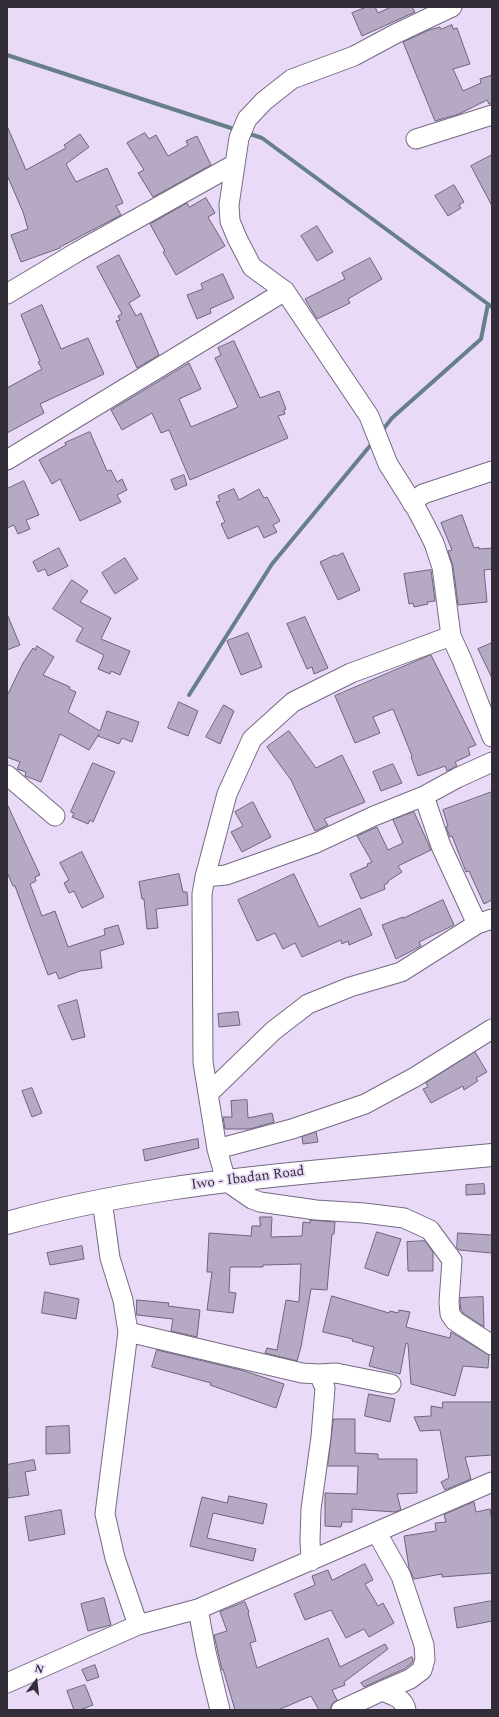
<!DOCTYPE html>
<html>
<head>
<meta charset="utf-8">
<style>
	body { margin:0 }
	#map { position:relative; width:499px; height:1717px; overflow:hidden; background:#e9dbf8; font-family:Spectral,serif }
	canvas { display:block }
	.frame { position:absolute; inset:0; border:8px solid #332d38; pointer-events:none }
	.north { position:absolute; left:16px; top:1661px; width:40px; height:40px; -webkit-text-stroke:3px #e9dbf8; paint-order:stroke; rotate:15deg; font-size:11px; font-weight:700; line-height:16px; text-align:center; color:#332d38 }
	.north::after { content:''; display:block; margin:auto; width:14px; height:18px; background:#332d38; clip-path:polygon(50% 0,100% 100%,50% 72%,0 100%) }
</style>
</head>
<body>
<div id="map">
<canvas width="499" height="1717"></canvas>
<div class="frame"></div>
<div class="north">N</div>
</div>
<script>
const c = document.querySelector('canvas').getContext('2d');
c.lineJoin = 'round';
function stroke(path, color, width, dash) {
  c.strokeStyle = color;
  c.lineWidth = width;
  c.lineCap = dash ? 'butt' : 'round';
  c.setLineDash(dash || []);
  c.stroke(path);
}
function paint(path, color) {
  c.fillStyle = color;
  c.fill(path, 'evenodd');
}
function drawText(font, color, halo, rows, align = 'center') {
  c.font = font + ' Spectral,serif';
  c.lineWidth = 3.5;
  c.setLineDash([]);
  c.textBaseline = 'middle';
  c.strokeStyle = halo;
  c.fillStyle = color;
  for (const [text, x, y, turn = 0] of rows) {
    c.save();
    c.translate(x, y);
    c.rotate((+turn || 0) * Math.PI / 180);
    c.textAlign = isNaN(turn) ? turn : align;
    if (halo) c.strokeText(text, 0, 0);
    c.fillText(text, 0, 0);
    c.restore();
  }
}
stroke(new Path2D(`
	M7 55 237 130
	M247 133 262 138 492 307
	M381 432 392 418 481 339 488 304
	M189 695 272 564 374 441`), '#667f88', 4);
const building = new Path2D(`
	M367 7H375L378 13 391 7H412L415 12 362 36 352 13Z
	M452 25 453 29 457 28 470 64 453 69 463 91 481 83 480 79 492 75V104H489L487 100 459 114 435 121 403 42 429 30 440 27 441 29Z
	M7 126 26 170 66 148 64 145 80 134 89 147 66 164 76 182 107 168 123 203 116 206 121 215 60 247V248L21 262 11 235 28 229 23 212 7 175Z
	M145 133 149 139 156 135 168 156 188 145 186 141 197 136 211 165 153 197 138 173 144 170 127 143Z
	M492 155V206L471 166Z
	M454 185 464 202 459 205 461 208 448 216 435 196Z
	M206 198 215 213 208 217 225 246 176 275 163 252 165 251 150 224 187 203 189 207Z
	M317 226 333 252 317 261 301 236Z
	M119 255 140 296 129 303 136 316 141 313 159 355 137 368 116 321 120 320 118 316 122 314 97 267Z
	M370 258 382 279 348 299 350 303 317 319 305 299 345 279 342 273Z
	M223 274 234 298 210 309 211 313 197 319 187 295 203 289 201 284Z
	M42 305 61 349 88 338 104 374 40 404 44 413 7 433V388L42 369 38 362 40 361 21 315Z
	M234 341 260 398 279 391 286 409 284 410 285 414 278 416 288 438 190 480 169 430 161 433 152 413 122 430 111 410 189 363 201 389 179 399 191 427 238 407 215 358 221 355 218 348Z
	M90 432 107 471 111 470 117 482 122 479 127 490 117 495 121 502 80 521 60 479 52 484 39 460 66 445 65 443Z
	M184 475 187 485 175 490 171 480Z
	M24 481 39 515 26 520 30 529 18 534 14 525 7 528V489Z
	M234 489 239 500 259 489 264 498 267 497 280 521 273 525 277 532 264 538 258 526 228 539 221 524 225 522 216 502 220 501 218 496Z
	M462 515 474 548 479 547V549L492 548V569L484 570 487 602 458 605 453 566 448 551 452 550 441 523Z
	M59 548 68 566 48 576 45 569 38 572 33 562Z
	M343 553 360 590 338 600 320 562 335 555 336 556Z
	M125 558 138 579 115 594 102 573Z
	M431 570 435 601 427 602 428 604 414 607 413 603 409 604 404 574Z
	M72 580 88 591 80 602 111 618 101 639 130 651 120 675 111 671 110 674 98 669 104 655 76 641 83 628 53 609Z
	M7 614 20 645 7 650Z
	M305 617 328 668 314 674 312 667 307 669 287 624Z
	M248 633 262 667 241 675 227 641Z
	M492 643V678L478 649Z
	M37 646 54 657 43 675 70 687 69 689 76 692 68 712 100 731 107 711 139 722 132 742 122 738 119 744 98 736 99 734 89 750 60 734 41 782 25 776 26 772 17 769 20 762 7 757V696L23 663 33 648 35 650Z
	M431 655 476 745 468 748 470 755 455 762 457 766 447 771 445 766 418 776 411 757 412 756 393 709 373 717 380 733 355 743 335 696Z
	M179 702 198 711 188 736 168 728Z
	M224 705 234 711 220 744 206 737Z
	M289 731 316 768 342 755 365 802 324 819 328 825 315 831 291 780 267 747Z
	M93 763 115 772 93 822 90 820 88 824 72 817 74 813 71 812Z
	M393 764 402 783 381 791 373 772Z
	M492 792V900L484 904 469 871 466 872 452 836 450 837 446 827 448 826 443 810Z
	M253 802 271 837 242 852 231 832 243 826 235 812Z
	M7 804 40 875 35 877 36 881 30 884 42 916 55 911 68 947 105 935 104 929 118 925 124 944 100 951 102 968 80 971 59 979 56 972 48 975 15 886H13L7 872Z
	M414 812 431 850 398 866 402 872 388 881V883L384 885 385 889 361 899 350 874 368 866 367 864 372 862 357 836 377 827 388 850 403 843 393 820Z
	M82 852 104 897 82 908 74 891 69 893 64 883 69 880 60 863Z
	M179 874 183 892H187L188 905 156 909 158 928 147 929 144 899H142L139 882Z
	M294 874 319 927 360 908 372 935 349 945 348 941 342 944 341 940 302 957 295 943 283 949 275 933 257 941 238 900Z
	M443 900 454 925 419 942 421 946 396 959 382 925 403 917V918Z
	M77 1000 85 1037 72 1040 58 1006Z
	M238 1012 240 1025 219 1027 218 1014Z
	M475 1052 487 1072 476 1078 478 1081 464 1090 463 1086 431 1103 423 1089 428 1087 426 1083Z
	M32 1088 42 1113 32 1117 22 1091Z
	M247 1100 248 1118 272 1113 274 1122 250 1129H225L223 1117H232L231 1101Z
	M316 1132 318 1142 303 1144 302 1137Z
	M198 1139 199 1148 145 1161 143 1150Z
	M484 1184 485 1194 466 1195V1185Z
	M260 1217H272L271 1237 302 1236 303 1222 310 1223V1220L335 1222 334 1234H332L327 1290 311 1289 301 1347 297 1361 265 1353 267 1348 277 1350 286 1300 299 1302 301 1264 263 1265V1267H230L229 1292 236 1293 233 1313 207 1310 212 1272H207L209 1233 251 1236 252 1226H260Z
	M377 1232 401 1239 388 1276 365 1268Z
	M458 1233 492 1235V1253L459 1250 457 1248Z
	M425 1241 433 1252V1271H408L407 1242Z
	M82 1246 84 1259 50 1265 47 1253Z
	M45 1292 79 1299 76 1319 42 1313Z
	M332 1296 389 1313 390 1311 398 1313 399 1310 410 1312 406 1327 450 1338 451 1332 489 1355 488 1368 463 1366 455 1396 411 1384 408 1344 406 1343 400 1374 369 1366 374 1347 352 1341 353 1339 323 1332Z
	M483 1297 484 1327 463 1313 461 1310 460 1302V1298Z
	M137 1300 169 1303 168 1306 200 1310 197 1337 171 1331 173 1319 137 1315Z
	M157 1350 241 1370 284 1384 276 1408 210 1385 211 1383 152 1367Z
	M369 1394 395 1399 390 1422 365 1416Z
	M443 1402H492V1455L465 1457 471 1479 445 1490 441 1482 449 1478 440 1430 420 1431 414 1417 431 1416V1406L442 1408Z
	M334 1419H355V1453L378 1454V1459H417V1493L397 1494 401 1510 395 1512 352 1509V1522H342L341 1527 325 1526V1493L357 1494 358 1466H328Z
	M69 1426 70 1453 46 1454V1427Z
	M34 1460 36 1470 25 1472 29 1495 8 1498 7 1465Z
	M229 1496 267 1504 263 1524 213 1513 207 1538 256 1549 253 1561 190 1546 202 1497 227 1503Z
	M474 1502 476 1512 490 1509 492 1521V1573L442 1577V1574L414 1579 409 1568 404 1536 436 1531 435 1523 446 1522 444 1515Z
	M61 1510 65 1534 29 1541 25 1517Z
	M365 1564 373 1580 365 1584 378 1606 383 1603 394 1623 369 1637 364 1629 346 1638 331 1610 305 1620 294 1594 315 1585 312 1576 328 1570 332 1580Z
	M104 1598 111 1625 88 1631 81 1604Z
	M492 1601V1621L457 1628 454 1608Z
	M245 1602 249 1612 248 1613 256 1641 250 1643 257 1668 328 1638 340 1667 385 1644 388 1649 344 1682 345 1685 332 1690 337 1700 332 1704 330 1710H319L311 1696 278 1710H235L223 1669 222 1670 214 1635 227 1631 220 1612Z
	M412 1657 413 1660 412 1663 404 1669 364 1687 361 1683Z
	M95 1665 99 1677 87 1681 82 1670Z
	M85 1685 93 1705 80 1710H74L67 1691Z`);
paint(building, '#b6a9c4');
stroke(building, '#6f637c', 1);
const minor = new Path2D(`
	M452 7 395 34 354 56 292 79 264 101 247 119 239 138 229 205 230 221 237 238 252 267 285 291 369 416 388 464 417 510 425 525 434 543 442 567 451 636 462 660 492 737
	M416 139 492 115
	M7 294 77 252 235 164
	M7 460 285 291
	M412 503 423 494 492 471
	M492 762 457 778 424 796 374 816 316 843 226 875 205 877 202 894 203 1062 217 1149 226 1181 252 1199 260 1202 316 1210 364 1213 404 1218 430 1230 452 1260 449 1302 450 1314 455 1321 492 1345
	M7 775 55 816
	M424 796 441 846 477 924
	M205 877 227 794 252 739 293 702 351 673 451 636
	M208 1094 273 1031 308 1004 350 987 401 972 477 924 492 919
	M217 1149 292 1129 365 1104 415 1077 492 1029
	M102 1200 110 1258 123 1300 128 1332 105 1514 115 1558 138 1625
	M128 1332 302 1373 319 1374 336 1373 391 1384
	M377 1533 401 1576 424 1645 425 1659 422 1670 410 1679 382 1691C392 1695 404 1698 406 1710
	M311 1561 310 1540 311 1509 321 1437 325 1388 319 1374
	M198 1609 206 1652 220 1710
	M7 1683 138 1625 198 1609 492 1482
	M341 1710 382 1691`);
const major = new Path2D(`
	M7 1223C113 1193 223 1180 332 1170 385 1165 439 1160 492 1155`);
stroke(minor, '#766a83', 21);
stroke(major, '#766a83', 24);
stroke(minor, '#fff', 19);
stroke(major, '#fff', 22);
drawText('14px', '#332d38', '#e9dbf8', [
	["Iwo - Ibadan Road",248,1179,-7]
]);
</script>
</body>
</html>
